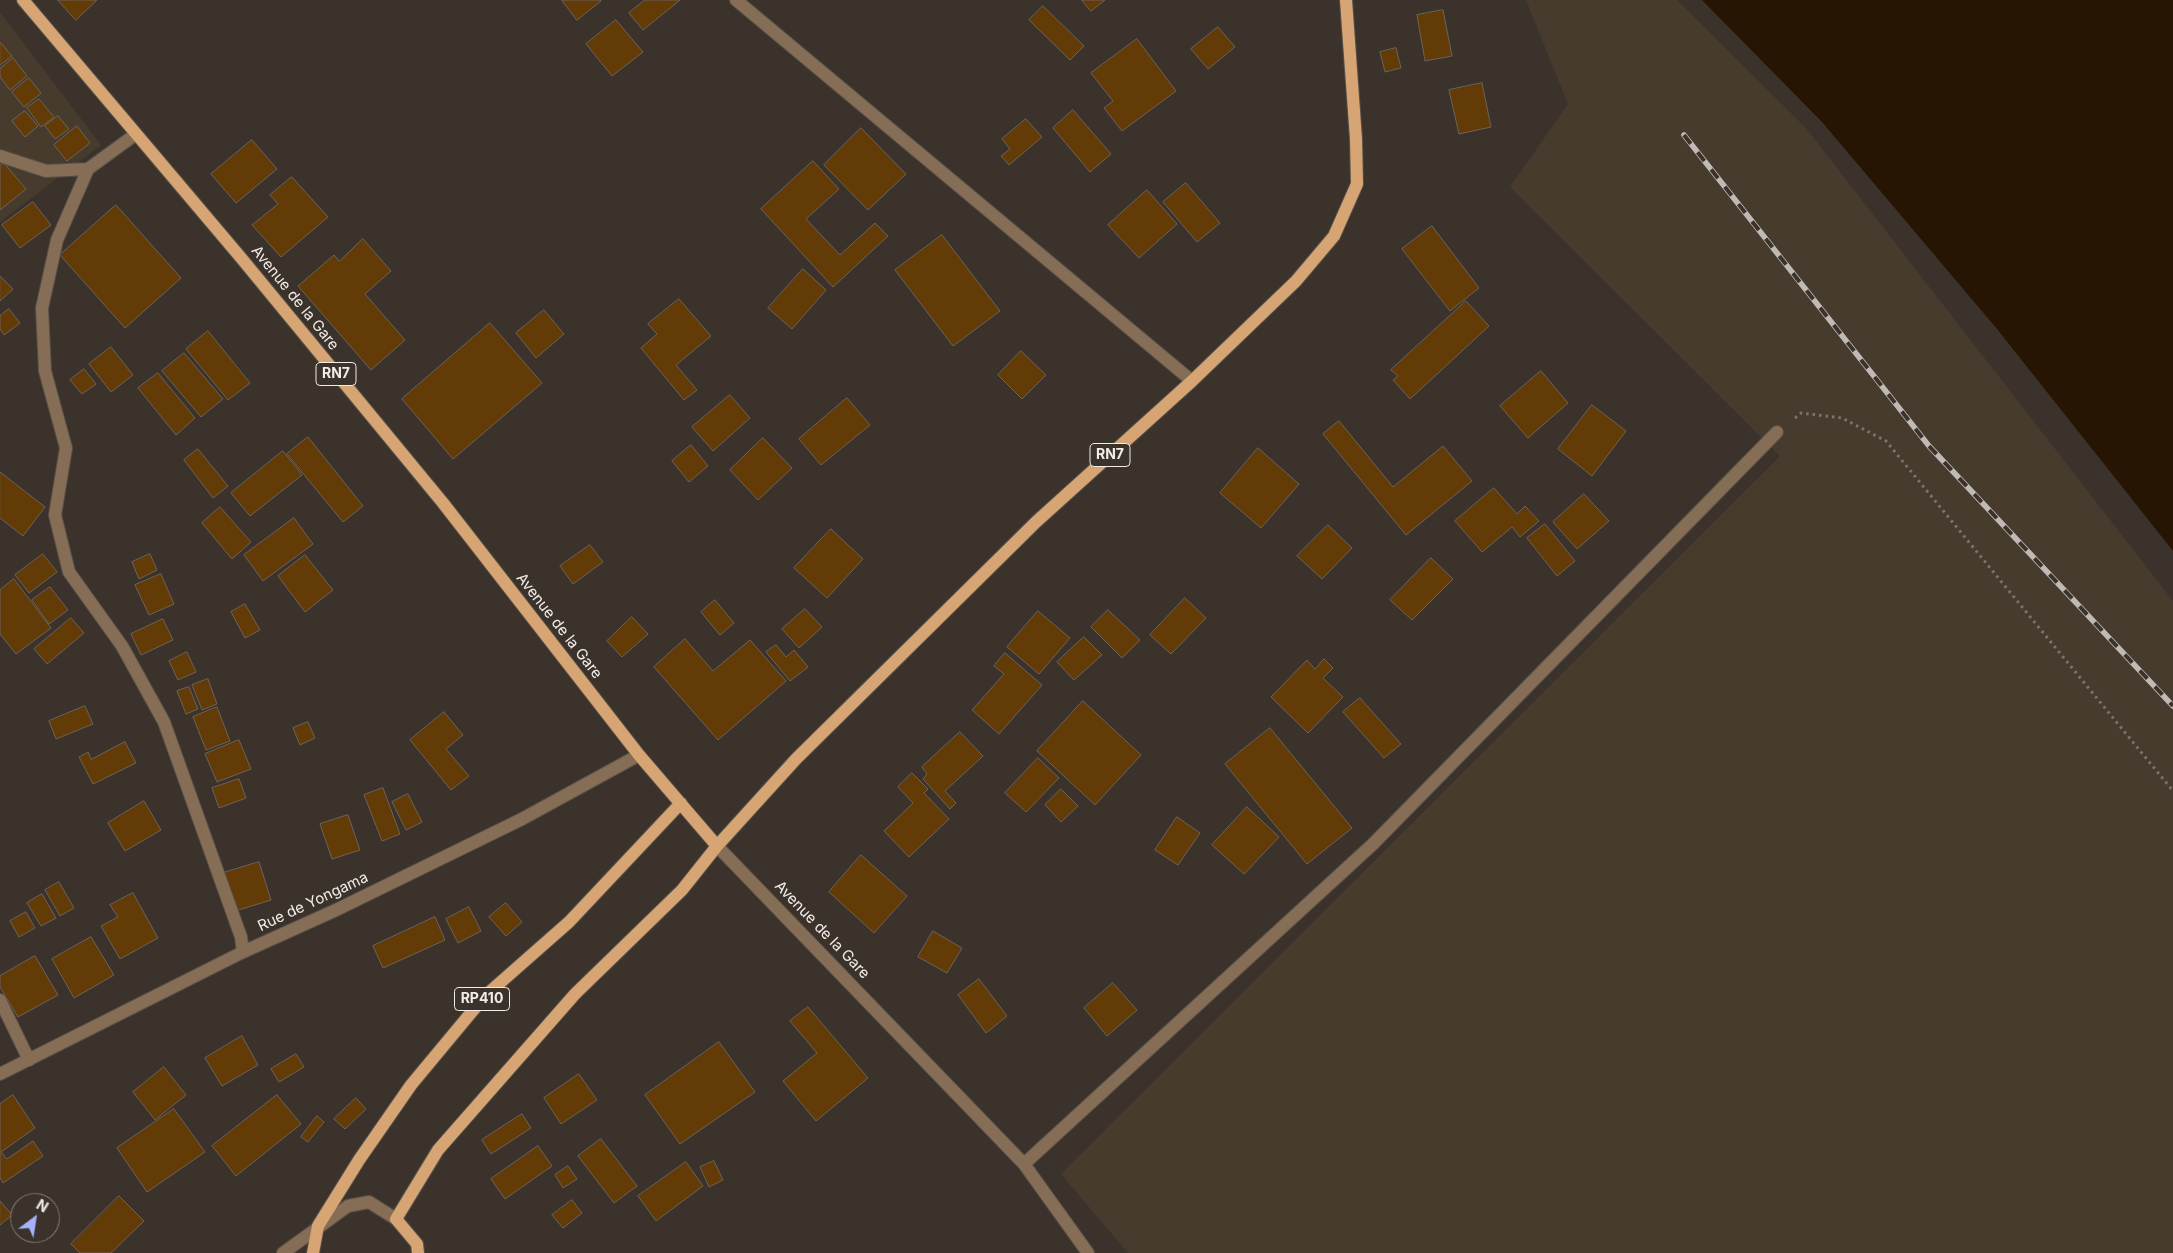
<!DOCTYPE html>
<html>
<head>
<meta charset="utf-8">
<style>
	body { margin:0 }
	#map { position:relative; width:2173px; height:1253px; overflow:hidden; background:#3b332b; font-family:Inter,sans-serif }
	canvas { display:block }
	.north { position:absolute; left:10px; top:1193px; width:50px; height:50px; box-sizing:border-box; background:#3b332b; border:1px solid #847d76; border-radius:50%; rotate:31deg; font-size:14px; font-weight:700; line-height:20px; text-align:center; color:#f1ece7 }
	.north::after { content:''; display:block; margin:auto; width:18px; height:22px; background:#a4b1fc; clip-path:polygon(50% 0,100% 100%,50% 72%,0 100%) }
</style>
</head>
<body>
<div id="map">
<canvas width="2173" height="1253"></canvas>
<div class="north">N</div>
</div>
<script>
const c = document.querySelector('canvas').getContext('2d');
c.lineJoin = 'round';
function paint(path, color) {
  c.fillStyle = color;
  c.fill(path, 'evenodd');
}
function stroke(path, color, width, dash) {
  c.strokeStyle = color;
  c.lineWidth = width;
  c.lineCap = dash ? 'butt' : 'round';
  c.setLineDash(dash || []);
  c.stroke(path);
}
function drawText(font, color, halo, rows, align = 'center') {
  c.font = font + ' Inter,sans-serif';
  c.lineWidth = 5;
  c.setLineDash([]);
  c.textBaseline = 'middle';
  c.strokeStyle = halo;
  c.fillStyle = color;
  for (const [text, x, y, turn = 0] of rows) {
    c.save();
    c.translate(x, y);
    c.rotate((+turn || 0) * Math.PI / 180);
    c.textAlign = isNaN(turn) ? turn : align;
    if (halo) c.strokeText(text, 0, 0);
    c.fillText(text, 0, 0);
    c.restore();
  }
}
paint(new Path2D(`
	M1526 0H1677L1806 128 2173 601V1253H1128L1061 1174 1780 456 1510 187 1568 104Z
	M0 12 101 145 0 222Z`), '#473b2e');
paint(new Path2D(`
	M1702 0H2173V551L1997 329 1822 122Z`), '#261503');
const building = new Path2D(`
	M58 0H97L76 20Z
	M562 0H600L601 1 577 20Z
	M645 0H680L643 30 629 13Z
	M1082 0H1105L1091 11Z
	M1043 6 1084 46 1070 60 1029 20Z
	M1443 10 1452 56 1425 61 1417 15Z
	M616 20 643 52 612 76 586 44Z
	M1218 27 1235 47 1208 69 1191 49Z
	M1137 39 1176 91 1122 131 1104 108 1113 101 1091 73Z
	M0 42 12 56 0 65Z
	M1396 48 1401 68 1385 72 1380 52Z
	M13 58 27 76 10 90 0 77V69Z
	M29 78 41 93 24 107 12 92Z
	M1482 83 1491 127 1459 134 1449 90Z
	M39 99 54 117 41 127 27 108Z
	M1073 110 1111 154 1090 172 1053 128Z
	M25 111 38 126 25 137 12 121Z
	M58 116 69 129 55 139 45 126Z
	M1026 119 1042 137 1009 165 1001 156 1010 149 1002 139Z
	M77 126 90 143 67 161 54 145Z
	M861 128 906 174 868 210 824 165Z
	M252 140 277 169 236 203 211 174Z
	M813 161 839 189 806 219 840 255 875 223 888 236 833 287 761 209Z
	M4 163 26 189 0 210V166Z
	M292 177 328 217 281 257 252 225 278 204 270 195Z
	M1186 183 1220 223 1197 242 1163 202Z
	M1147 190 1177 224 1139 258 1108 225Z
	M33 202 51 225 20 248 2 225Z
	M116 205 181 278 125 328 60 255Z
	M1432 226 1479 288 1450 311 1402 249Z
	M942 235 1000 311 953 346 895 270Z
	M363 239 391 271 365 294 405 340 371 370 298 286 334 255 339 261Z
	M803 269 826 290 792 329 768 308Z
	M0 276 13 289 0 301Z
	M679 299 711 336 676 365 697 390 684 400 641 348 657 334 648 324Z
	M1466 301 1489 326 1410 399 1393 380 1398 376 1391 370Z
	M9 309 20 323 4 335 0 329V316Z
	M544 310 564 334 536 358 516 333Z
	M490 323 542 383 453 459 402 399Z
	M208 331 250 383 228 400 186 349Z
	M111 347 133 375 111 392 89 364Z
	M1021 351 1046 375 1022 399 998 375Z
	M184 353 223 399 201 417 162 371Z
	M84 369 96 384 82 394 70 380Z
	M1541 371 1568 403 1528 438 1500 406Z
	M158 373 195 418 176 435 138 388Z
	M730 395 750 418 713 451 692 427Z
	M847 398 870 425 821 465 799 439Z
	M1592 405 1626 431 1592 476 1558 449Z
	M1339 421 1393 487 1443 446 1472 481 1406 535 1323 434Z
	M308 437 363 506 343 522 287 454Z
	M763 438 792 468 758 500 730 470Z
	M691 445 708 466 689 482 672 461Z
	M1258 448 1299 484 1261 528 1220 493Z
	M198 449 228 486 213 498 184 460Z
	M283 451 302 475 250 516 231 493Z
	M0 472 45 507 23 536 0 518Z
	M1494 488 1517 514 1525 506 1539 521 1520 537 1512 527 1482 552 1455 521Z
	M1584 494 1609 521 1577 549 1553 522Z
	M220 507 251 542 232 559 202 523Z
	M294 518 313 544 263 581 244 555Z
	M1545 524 1575 561 1557 576 1527 538Z
	M1328 525 1352 548 1322 579 1297 556Z
	M831 529 863 559 827 598 794 568Z
	M590 545 603 562 573 584 560 566Z
	M43 554 57 572 29 593 15 575Z
	M150 554 157 570 139 579 132 562Z
	M305 555 333 590 305 612 278 576Z
	M1431 558 1453 579 1412 620 1390 600Z
	M161 574 174 604 149 615 135 585Z
	M14 579 51 628 16 654 0 634V590Z
	M50 587 68 610 49 624 32 600Z
	M1185 598 1206 618 1171 654 1150 635Z
	M715 600 734 623 720 635 701 612Z
	M245 604 260 630 245 638 231 612Z
	M805 609 822 627 799 648 782 629Z
	M1108 610 1140 640 1122 658 1091 627Z
	M1038 611 1070 638 1039 674 1007 647Z
	M632 617 648 634 622 657 607 641Z
	M71 618 84 633 47 664 34 649Z
	M163 619 173 640 141 655 131 634Z
	M1084 637 1102 655 1074 680 1057 662Z
	M685 639 713 671 750 640 786 681 718 740 654 667Z
	M776 645 786 657 794 650 808 667 790 681 766 652Z
	M187 652 196 672 178 680 169 661Z
	M1005 653 1042 685 999 734 972 710 1004 674 994 666Z
	M1324 659 1333 668 1323 678 1343 697 1308 733 1271 697 1307 660 1315 669Z
	M208 679 217 704 202 710 192 685Z
	M189 687 198 709 186 714 177 691Z
	M1360 698 1401 744 1384 758 1343 712Z
	M1083 701 1141 755 1095 805 1037 751Z
	M85 706 93 724 56 739 49 721Z
	M217 707 230 741 206 750 193 717Z
	M444 712 463 735 446 749 469 776 451 790 410 740Z
	M308 722 315 738 300 745 293 728Z
	M1270 728 1352 828 1307 864 1225 764Z
	M960 732 983 756 945 791 956 803 950 809 923 779 927 774 922 767Z
	M239 740 251 769 217 782 205 754Z
	M125 742 136 763 93 784 79 757 88 752 91 759Z
	M1038 758 1059 778 1026 812 1005 793Z
	M912 773 928 789 924 793 949 819 909 857 884 831 913 803 898 787Z
	M239 779 246 798 219 808 212 788Z
	M383 788 400 834 382 841 364 795Z
	M1061 789 1078 806 1061 822 1045 805Z
	M408 794 422 822 406 830 392 802Z
	M144 801 161 830 125 851 108 823Z
	M1247 807 1279 837 1244 874 1212 845Z
	M348 815 360 850 332 859 320 824Z
	M1177 817 1200 833 1178 865 1155 850Z
	M861 855 907 896 874 933 829 892Z
	M259 862 271 900 232 912 220 874Z
	M59 882 74 908 60 916 45 890Z
	M133 893 158 938 120 959 101 926 118 917 110 905Z
	M42 894 56 918 41 926 27 903Z
	M506 903 522 922 506 936 489 917Z
	M469 907 481 931 458 943 446 919Z
	M26 912 35 928 19 937 10 921Z
	M435 917 445 940 383 968 373 946Z
	M933 931 962 948 947 973 918 957Z
	M91 937 114 975 74 998 52 959Z
	M35 956 58 995 18 1017 0 987V976Z
	M979 979 1007 1016 986 1033 958 995Z
	M1113 983 1137 1010 1107 1036 1084 1008Z
	M808 1007 868 1078 816 1121 783 1081 817 1053 790 1021Z
	M242 1036 258 1065 222 1086 205 1058Z
	M719 1042 755 1092 680 1144 645 1095Z
	M296 1054 304 1067 279 1082 271 1069Z
	M164 1067 186 1095 155 1120 133 1092Z
	M579 1074 597 1100 561 1124 544 1098Z
	M13 1095 35 1128 1 1152 7 1159 33 1141 43 1156 3 1183 0 1178V1104Z
	M277 1095 301 1124 236 1176 212 1146Z
	M356 1098 366 1109 345 1129 334 1119Z
	M174 1109 205 1152 147 1192 117 1148Z
	M522 1114 531 1128 491 1154 482 1140Z
	M317 1116 324 1122 308 1142 301 1137Z
	M601 1139 637 1186 614 1203 578 1156Z
	M538 1146 552 1166 505 1199 491 1179Z
	M714 1161 723 1180 709 1187 700 1167Z
	M686 1162 703 1186 656 1221 638 1196Z
	M568 1166 577 1179 563 1188 555 1175Z
	M119 1196 144 1221 111 1253H80L71 1244Z
	M572 1200 582 1213 563 1228 552 1215Z
	M0 1201 12 1215 0 1225Z`);
paint(building, '#633b06');
stroke(building, '#6c635b', 1);
const street = new Path2D(`
	M736 0 1192 381
	M136 134 88 169 57 240 42 308 45 371 66 448 55 515 69 572 122 646 164 722 241 937 243 952
	M0 156 46 171 88 169
	M717 846 1024 1164 1088 1253
	M0 1000 29 1060
	M0 1074 243 952 336 910 522 819 639 755
	M1024 1164 1373 844 1777 432
	M283 1253 348 1206 369 1202 396 1219`);
const primary = new Path2D(`
	M23 0 242 259 443 503 639 755 717 846
	M313 1253 318 1226 359 1160 411 1085 485 996 569 922 681 803
	M418 1253 417 1244 396 1219 438 1150 575 994 682 890 717 846 796 759 1036 522 1192 381 1296 281 1334 236 1357 184 1356 139 1346 0`);
stroke(street, '#585149', 14);
stroke(primary, '#585149', 14);
stroke(new Path2D(`
	M1795 418 1801 413 1842 418 1886 441 2173 791`), '#7b746d', 3, [2.5, 4]);
stroke(street, '#866d56', 12);
stroke(primary, '#d6a573', 12);
const rail = new Path2D(`
	M1684 135 1929 446 2173 706`);
stroke(rail, '#c0bab4', 5.5);
stroke(rail, '#3b332b', 4, [11]);
for (const [x, y, w] of [
	[336,374,40],
	[1110,455,40],
	[482,999,55]
]) {
  const box = new Path2D();
  box.roundRect(x - w / 2, y - 11.5, w, 23, 4);
  c.fillStyle = '#3b332b';
  c.fill(box);
  stroke(box, '#f1ece7', 1);
}
drawText('bold 14px', '#f1ece7', null, [
	["RN7",336,374],
	["RN7",1110,455],
	["RP410",482,999]
]);
drawText('15px', '#f1ece7', '#3b332b', [
	["Avenue de la Gare",295,298,51],
	["Avenue de la Gare",559,626,52],
	["Rue de Yongama",313,902,-25],
	["Avenue de la Gare",822,930,46]
]);
</script>
</body>
</html>
